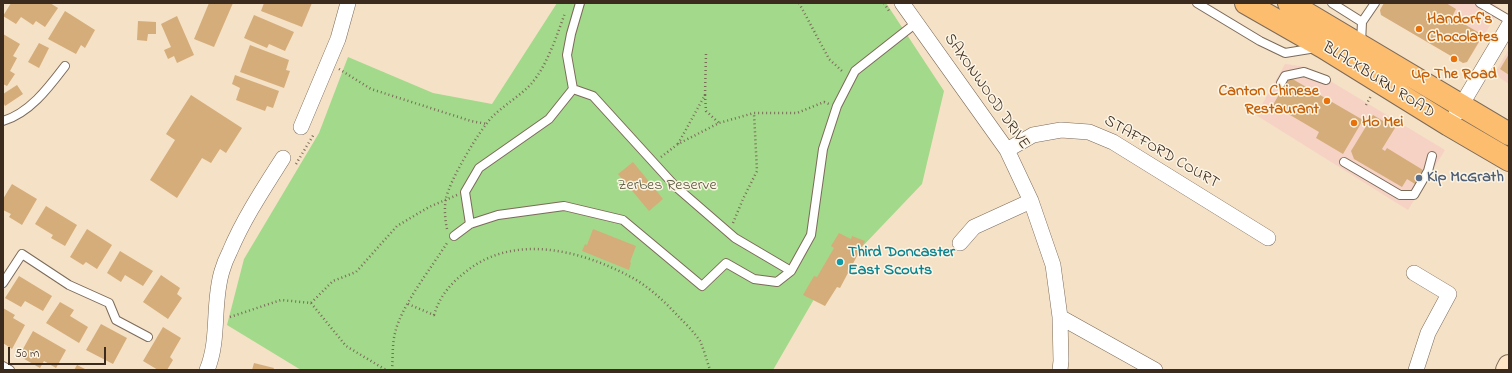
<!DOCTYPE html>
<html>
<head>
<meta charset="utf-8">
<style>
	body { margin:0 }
	#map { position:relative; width:1512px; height:373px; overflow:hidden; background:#f5e1c6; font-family:"Indie Flower",sans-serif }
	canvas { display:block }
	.frame { position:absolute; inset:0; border:4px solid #3b2a1e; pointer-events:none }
	.scale { position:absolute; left:8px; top:347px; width:98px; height:18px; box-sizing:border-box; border:2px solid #3b2a1e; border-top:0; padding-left:5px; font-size:12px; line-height:14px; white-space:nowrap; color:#3b2a1e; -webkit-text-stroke:3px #fcf5e5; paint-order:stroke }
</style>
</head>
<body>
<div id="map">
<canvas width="1512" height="373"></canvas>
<div class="frame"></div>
<div class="scale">50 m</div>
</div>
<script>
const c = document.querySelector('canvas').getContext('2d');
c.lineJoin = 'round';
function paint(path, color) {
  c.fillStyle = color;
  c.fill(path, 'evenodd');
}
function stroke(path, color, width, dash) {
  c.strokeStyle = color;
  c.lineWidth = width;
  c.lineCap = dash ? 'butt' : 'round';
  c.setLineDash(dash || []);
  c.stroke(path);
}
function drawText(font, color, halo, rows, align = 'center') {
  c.font = font + ' "Indie Flower",sans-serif';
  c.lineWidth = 3;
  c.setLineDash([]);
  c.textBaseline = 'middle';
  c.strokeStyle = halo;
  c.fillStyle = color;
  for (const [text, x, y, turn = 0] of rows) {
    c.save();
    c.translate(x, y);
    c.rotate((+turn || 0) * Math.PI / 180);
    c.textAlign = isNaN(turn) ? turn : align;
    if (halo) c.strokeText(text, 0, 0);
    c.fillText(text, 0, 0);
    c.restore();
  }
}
paint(new Path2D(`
	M1384 3H1492L1501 8 1467 62 1463 63 1381 15 1380 10Z
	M1509 49V84L1500 78 1496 71Z
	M1285 64 1307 67 1445 150 1408 210 1256 115Z`), '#f6d2c4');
paint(new Path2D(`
	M557 3H886L944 91 922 184 817 294 773 370H301L227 325 244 259 319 133 348 57 433 93 492 104Z`), '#a3d98b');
paint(new Path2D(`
	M11 3H50L58 8 45 27 36 21 33 25 21 17 16 24 3 16Z
	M209 3H233L214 47 194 39Z
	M264 3H312L302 27 261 11Z
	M1384 3H1446L1456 9 1452 17 1483 35 1467 62 1463 63 1381 15 1380 10Z
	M65 11 95 30 85 48 81 45 76 54 48 39Z
	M254 15 294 32 285 51 269 44 267 48 244 38Z
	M177 16 194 55 177 63 174 56 168 59 164 50 171 47 161 24Z
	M138 21 156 22V34H148L147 41 137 40Z
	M3 34 20 44 13 56 17 58 10 71 15 74 7 86 3 84Z
	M39 43 49 48 39 68 28 62Z
	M250 45 289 60 286 70 290 71 284 88 240 72Z
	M1509 54V75L1500 69Z
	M235 75 279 91 273 108 267 106 265 111 236 100 240 88 232 84Z
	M1289 77 1363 120 1343 154 1316 138 1319 132 1273 105Z
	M17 85 23 94 5 106 3 102V94Z
	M191 95 242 128 226 153 220 149 211 163 202 158 177 198 150 180 175 140 166 134Z
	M1373 115 1395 128 1382 149 1385 151 1387 148 1423 170 1415 184 1407 179 1402 187 1354 159 1351 151Z
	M633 162 663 199 649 211 618 174Z
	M12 184 37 199 22 225 9 217 11 214 3 210V199Z
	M46 206 77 225 65 246 51 238 53 235 35 224Z
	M87 229 112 245 97 269 86 262 83 265 70 257Z
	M593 229 636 246 630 262 631 263 629 270 582 251 585 244 587 245Z
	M839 233 851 239 852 236 865 241 840 288 837 287 825 306 803 295 814 276 817 277 834 248 831 246Z
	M120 251 153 271 143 286 125 275 121 282 107 273Z
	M161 275 180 288 177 294 182 298 168 319 143 302Z
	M19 276 52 296 43 311 25 301 21 307 5 298Z
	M60 302 74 310 70 316 88 327 79 343 46 323Z
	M3 308 15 315 13 318 25 325 12 349 3 343Z
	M101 324 127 338 113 364 86 350Z
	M163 327 181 338 170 357 173 360 167 370H158L143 361Z
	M33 331 66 350 56 368 44 361 40 368 19 356Z
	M254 363 274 368 273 370H252Z
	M77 365 87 370H74Z`), '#d5ad7a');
const lane = new Path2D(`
	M1197 3 1260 41 1285 53 1316 48
	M1332 3 1362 22 1361 43
	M1480 3 1509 20
	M1362 22 1375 3
	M1281 83 1285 76 1304 72 1326 80
	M573 89 593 96 675 186 735 238 791 271
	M3 121C30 113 49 87 65 66
	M1344 162 1400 195H1414L1428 171 1432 156
	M470 224 465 192 479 168 549 119 573 89 567 55 571 34 580 3
	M454 236 470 224 498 215 564 206 623 220 702 286 726 263 754 279 777 282 791 271 811 235 823 149 837 106 855 71 916 23
	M3 283 22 254 69 285 109 303 116 320 148 337
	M3 366 10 370`);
const street = new Path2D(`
	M902 3 1007 150 1031 201 1053 265 1060 317 1061 361 1060 370
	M1456 114 1509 25
	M301 127 338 39 348 3
	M1007 150 1033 135 1061 130 1089 132 1113 142 1268 238
	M960 243 974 227 1031 201
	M1414 273 1449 294 1428 333 1416 370
	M1060 317 1155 370
	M207 370C220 339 212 303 222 271 224 264 227 257 230 251 244 218 264 188 283 158`);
const secondary = new Path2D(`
	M1507 370 1509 366`);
const primary = new Path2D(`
	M1246 3 1323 47 1449 125 1509 160
	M1289 3 1509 134`);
stroke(lane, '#7c6a59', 10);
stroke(street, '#7c6a59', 16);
stroke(secondary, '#7c6a59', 24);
stroke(primary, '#7c6a59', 24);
stroke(new Path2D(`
	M799 3 829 59 843 72
	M884 3 889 11
	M339 69 371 89 471 121 487 124
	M705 95 706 111 719 123
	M1366 105 1371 96
	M678 144 705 95 706 54
	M661 157 678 144 719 123 754 113H797L824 102 829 104
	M296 164 314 134
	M733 223 743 199 757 171 754 113
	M447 229C445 219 444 208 446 199 449 181 479 131 492 117 504 105 520 96 531 84 547 66 557 35 565 13
	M311 303 346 346 386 370
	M408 304 434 315C440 295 452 282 468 270 515 234 580 250 629 276 647 285 664 301 678 316 685 323 694 332 700 341 704 350 707 361 710 370
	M230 317 281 300 311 303 333 281 356 272 397 226 429 207 457 195
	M392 370C393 358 392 345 395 333 401 306 432 267 447 243`), '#7c6a59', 2.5, [1, 3]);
stroke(lane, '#fff', 8);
stroke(street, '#fff', 15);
stroke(secondary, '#fee5c5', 22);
stroke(primary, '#fcbd6f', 22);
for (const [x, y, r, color] of [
	[1419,29,4,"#e8710a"],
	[1454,59,4,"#e8710a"],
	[1327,101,4,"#e8710a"],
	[1354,123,4,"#e8710a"],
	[1419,178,4,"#5c6f8a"],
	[840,262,4,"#0f9aa8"]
]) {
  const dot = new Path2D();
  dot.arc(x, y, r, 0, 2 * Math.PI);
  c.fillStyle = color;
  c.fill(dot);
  stroke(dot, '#fcf5e5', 1.5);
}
drawText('bold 16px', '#c56008', '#fcf5e5', [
	["Handorf's",1427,20],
	["Chocolates",1427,38],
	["Up The Road",1454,75,"center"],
	["Canton Chinese",1319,92,"right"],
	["Restaurant",1319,110,"right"],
	["Ho Mei",1362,123]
], 'left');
drawText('16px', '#3b2a1e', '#fcf5e5', [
	["BLACKBURN ROAD",1378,81,32],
	["SAXONWOOD DRIVE",986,92,55],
	["STAFFORD COURT",1161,153,30]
]);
drawText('bold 16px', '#4e5e75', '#fcf5e5', [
	["Kip McGrath",1427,178]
], 'left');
drawText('16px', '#555639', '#fcf5e5', [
	["Zerbes Reserve",667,186]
]);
drawText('bold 16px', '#0d838f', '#fcf5e5', [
	["Third Doncaster",848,253],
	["East Scouts",848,271]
], 'left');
</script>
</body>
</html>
